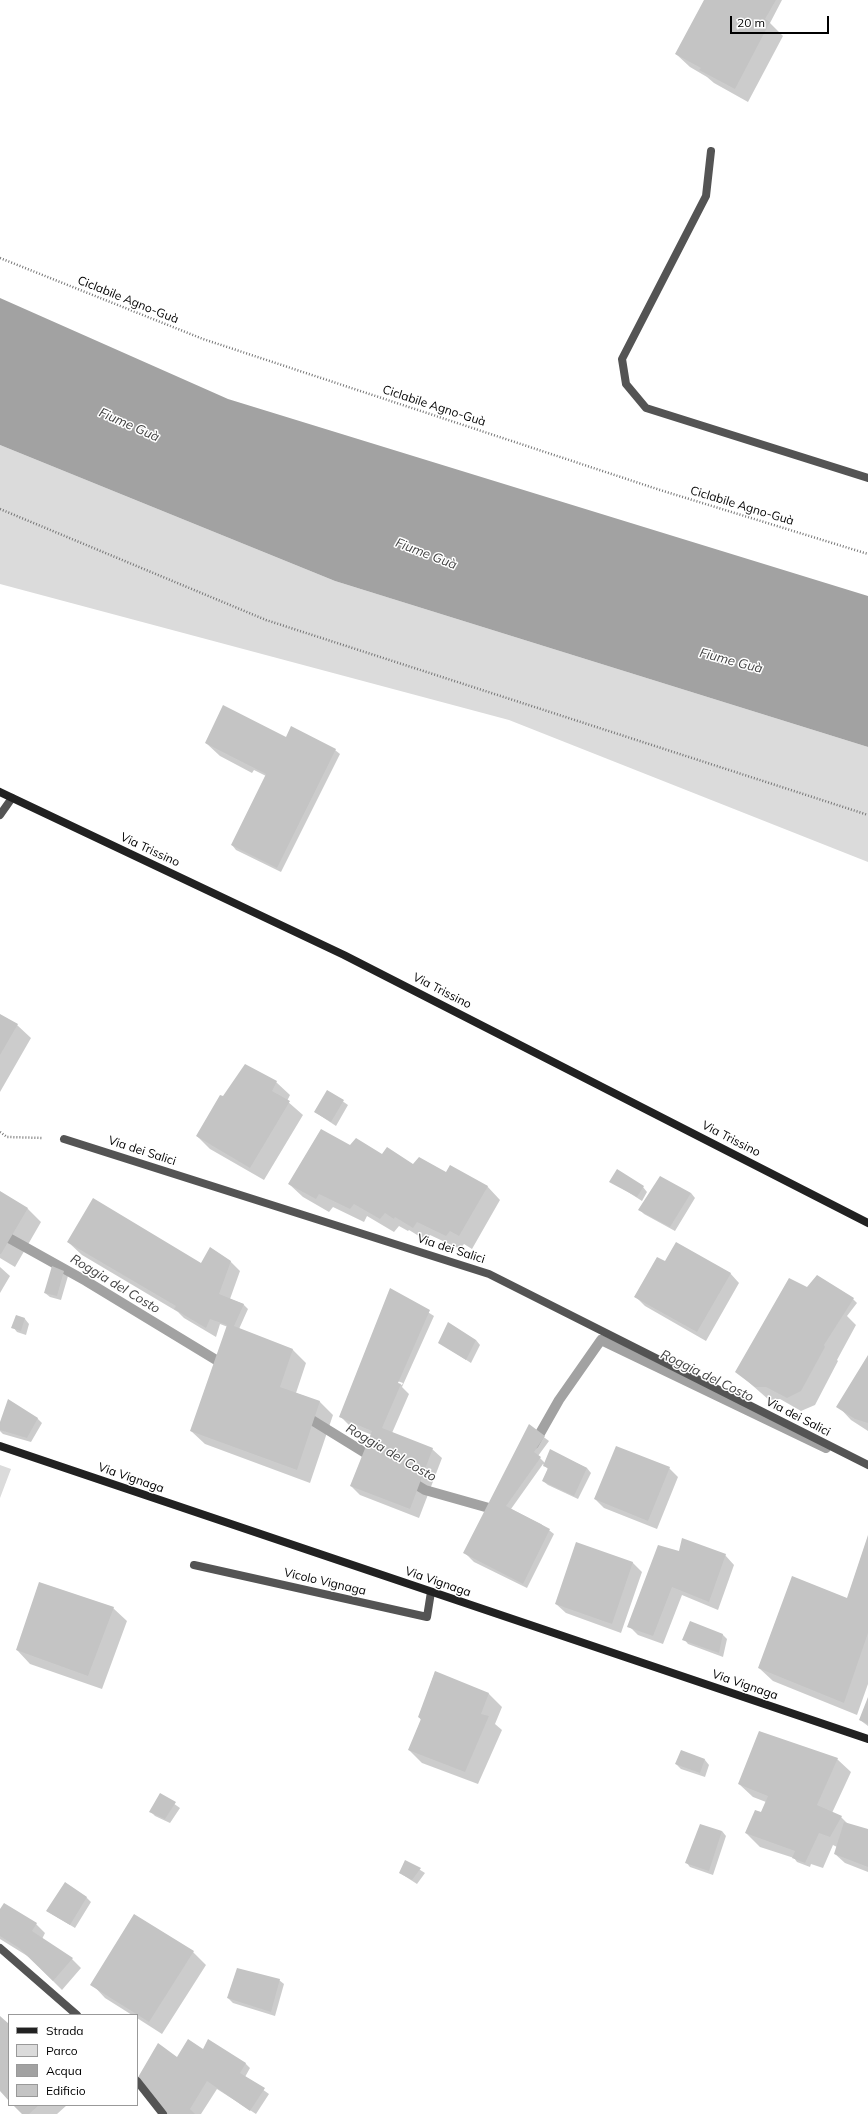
<!DOCTYPE html>
<html>
<head>
<meta charset="utf-8">
<style>
	body { margin:0 }
	#map { position:relative; width:868px; height:2114px; overflow:hidden; background:#fff; font-family:Mulish,sans-serif }
	canvas { display:block }
	.legend { position:absolute; left:8px; top:2014px; width:130px; height:92px; box-sizing:border-box; background:#fff; border:1px solid #999; margin:0; padding:5px 7px; list-style:none; font-size:12px; color:#000 }
	.legend li { display:flex; align-items:center; gap:8px; height:20px }
	.legend b { width:20px; border:1px solid #999 }
	.scale { position:absolute; left:730px; top:16px; width:99px; height:18px; box-sizing:border-box; border:2px solid #000; border-top:0; padding-left:5px; font-size:12px; line-height:14px; white-space:nowrap; color:#000; -webkit-text-stroke:3px #fff; paint-order:stroke }
</style>
</head>
<body>
<div id="map">
<canvas width="868" height="2114"></canvas>
<ul class="legend">
<li><b style="height:5px;background:#212121"></b>Strada</li>
<li><b style="height:11px;background:#dbdbdb"></b>Parco</li>
<li><b style="height:11px;background:#a2a2a2"></b>Acqua</li>
<li><b style="height:11px;background:#c4c4c4"></b>Edificio</li>
</ul>
<div class="scale">20 m</div>
</div>
<script>
const c = document.querySelector('canvas').getContext('2d');
c.lineJoin = 'round';
function paint(path, color) {
  c.fillStyle = color;
  c.fill(path, 'evenodd');
}
function stroke(path, color, width, dash) {
  c.strokeStyle = color;
  c.lineWidth = width;
  c.lineCap = dash ? 'butt' : 'round';
  c.setLineDash(dash || []);
  c.stroke(path);
}
function drawText(font, color, halo, rows, align = 'center') {
  c.font = font + ' Mulish,sans-serif';
  c.lineWidth = 3;
  c.setLineDash([]);
  c.textBaseline = 'middle';
  c.strokeStyle = halo;
  c.fillStyle = color;
  for (const [text, x, y, turn = 0] of rows) {
    c.save();
    c.translate(x, y);
    c.rotate((+turn || 0) * Math.PI / 180);
    c.textAlign = isNaN(turn) ? turn : align;
    if (halo) c.strokeText(text, 0, 0);
    c.fillText(text, 0, 0);
    c.restore();
  }
}
paint(new Path2D(`
	M0 445 335 581 868 747V862L509 720 0 584Z
	M0 1465 11 1469 0 1498Z`), '#dbdbdb');
paint(new Path2D(`
	M0 298 228 399 868 596V747L335 581 0 445Z`), '#a2a2a2');
paint(new Path2D(`
	M705 0H782L770 23 783 36 748 102 714 83 707 77 690 67 676 54Z
	M206 743 335 750 340 754 281 872 236 850 232 845 266 776 254 770 252 773 220 756Z
	M0 1015 17 1025 31 1038 0 1092Z
	M276 1082 290 1095 287 1101 303 1115 264 1180 210 1149 197 1136 223 1097Z
	M328 1091 348 1105 336 1126 315 1112Z
	M350 1147 487 1186 500 1200 472 1249 464 1244 460 1249 430 1235 427 1241 409 1230 408 1231 399 1226 394 1232 367 1216 364 1222 333 1207 329 1212 303 1197 289 1184Z
	M611 1181 643 1187 647 1192 642 1201Z
	M0 1193 28 1209 41 1222 15 1267 0 1258Z
	M691 1193 695 1198 675 1231 644 1214 640 1210Z
	M68 1242 200 1264 230 1261 240 1271 230 1299 243 1304 248 1309 239 1329 293 1350 306 1363 296 1393 320 1402 333 1415 310 1483 205 1444 191 1431 228 1327 220 1324 216 1337 184 1318 178 1312 82 1255Z
	M0 1267 10 1276 0 1293Z
	M53 1267 64 1272 68 1276 61 1300 50 1297 45 1293Z
	M730 1273 739 1283 706 1341 645 1306 636 1297Z
	M391 1289 434 1316 402 1387 409 1394 392 1433 432 1449 442 1458 419 1518 360 1495 351 1486 372 1435 350 1426 341 1417ZM363 1369 403 1383 402 1385 363 1371Z
	M853 1299 857 1303 847 1316 856 1325 837 1360 838 1361 815 1405 801 1411 780 1399 769 1400 736 1371Z
	M16 1316 25 1319 29 1324 26 1335 17 1332 13 1327Z
	M476 1340 480 1345 471 1363 440 1343Z
	M868 1357V1431L851 1420 838 1406Z
	M37 1418 42 1423 31 1442 3 1434 0 1431V1425Z
	M529 1426 549 1441 538 1456 545 1463 551 1451 587 1468 591 1473 578 1499 548 1485 543 1481 548 1469 543 1464 511 1509 541 1524 554 1534 527 1588 474 1562 465 1553Z
	M669 1468 678 1477 657 1529 604 1508 595 1499Z
	M868 1538V1684L857 1715 773 1681 759 1668 848 1599Z
	M679 1553 725 1555 734 1565 718 1610 682 1595 663 1644 638 1635 629 1626Z
	M632 1562 642 1572 621 1633 566 1613 556 1604Z
	M113 1608 127 1621 102 1689 30 1664 17 1650Z
	M690 1622 723 1635 727 1639 723 1657 688 1644 684 1639Z
	M435 1672 489 1694 502 1707 495 1724 502 1730 478 1784 422 1763 409 1750 421 1720 419 1717Z
	M868 1700V1726L860 1720Z
	M682 1752 705 1760 709 1765 705 1777 681 1769 676 1764Z
	M837 1759 851 1772 832 1813 841 1817 848 1824 868 1830V1872L845 1863 835 1854 837 1847 833 1845 823 1868 811 1864 810 1867 797 1862 794 1858 760 1847 746 1833 761 1813 766 1802 753 1797 739 1784Z
	M160 1794 180 1808 170 1823 155 1816 151 1812Z
	M722 1831 726 1836 713 1875 690 1867 686 1862Z
	M406 1861 425 1873 417 1884 400 1873Z
	M86 1897 91 1902 75 1928 47 1911Z
	M0 1911 36 1924 45 1933 42 1939 72 1959 81 1968 62 1990 29 1957 0 1939Z
	M193 1952 206 1965 162 2034 137 2018V2015H132L105 1998 92 1984Z
	M279 1980 284 1984 275 2016 233 2003 228 1998Z
	M203 2050 245 2063 250 2068 245 2077 269 2094 256 2114 217 2089 201 2114H163L177 2058Z
	M14 2105H67L57 2114H23Z`), '#0003');
stroke(new Path2D(`
	M0 1233 86 1281 226 1366
	M302 1414 375 1459
	M534 1444 559 1400 601 1340 826 1448
	M407 1479 425 1490 496 1510 498 1507`), '#a2a2a2', 10);
paint(new Path2D(`
	M704 0H776L765 19 770 22 735 89 699 70 701 68 675 54Z
	M223 705 286 737 291 726 336 749 277 868 231 845 266 774 205 743Z
	M0 1014 18 1024 0 1055Z
	M245 1064 277 1081 272 1091 290 1101 250 1168 196 1136 220 1095 223 1096Z
	M327 1090 344 1100 331 1122 314 1112Z
	M321 1129 350 1145 356 1138 382 1154 387 1147 413 1164 419 1157 446 1172 450 1165 488 1186 459 1236 450 1231 446 1236 417 1222 413 1228 395 1217 394 1219 385 1213 380 1219 354 1204 350 1209 319 1194 316 1199 288 1184Z
	M617 1169 644 1186 637 1197 609 1182Z
	M660 1176 691 1193 670 1227 638 1210Z
	M0 1191 28 1208 1 1254H0Z
	M93 1198 201 1263 210 1247 231 1261 219 1294 244 1304 234 1326 293 1349 280 1387 320 1401 297 1470 190 1431 227 1325 210 1319 206 1328 174 1309 176 1306 67 1242Z
	M676 1242 731 1273 697 1332 634 1297 657 1257 665 1261Z
	M52 1266 64 1271 57 1296 44 1293Z
	M817 1275 854 1298 824 1345 825 1347 801 1391 787 1398 766 1387H755L735 1372 789 1278 807 1287Z
	M390 1288 430 1310 398 1383 401 1384 382 1428 433 1448 410 1509 350 1486 372 1431 339 1417Z
	M16 1315 25 1318 21 1331 11 1328Z
	M448 1322 476 1340 466 1360 438 1343Z
	M868 1355V1423L855 1419 836 1407Z
	M8 1399 38 1418 27 1438 0 1430V1422Z
	M529 1424 545 1436 534 1452 541 1457 506 1506 550 1529 523 1584 463 1553Z
	M616 1446 670 1467 648 1521 594 1499Z
	M550 1449 587 1468 574 1496 542 1481 548 1468 543 1466Z
	M868 1535V1633L844 1703 758 1668 792 1576 847 1598Z
	M682 1538 726 1554 709 1602 672 1587 653 1636 627 1627 658 1545 679 1551Z
	M576 1542 633 1562 612 1624 555 1604Z
	M39 1582 114 1607 88 1676 16 1650Z
	M690 1621 723 1634 719 1653 682 1640Z
	M435 1671 489 1693 481 1714 489 1716 465 1772 408 1750 421 1719 418 1717Z
	M868 1697V1724L859 1720Z
	M759 1731 838 1758 817 1805 842 1816 830 1837 819 1833 805 1863 792 1858 795 1851 745 1833 755 1810 761 1812 768 1796 738 1784Z
	M681 1750 705 1759 700 1773 675 1764Z
	M160 1793 176 1802 165 1819 149 1812Z
	M844 1822 868 1829V1867L834 1854Z
	M700 1824 722 1831 709 1871 685 1863Z
	M405 1860 421 1868 412 1880 399 1873Z
	M65 1882 87 1897 70 1925 46 1911Z
	M4 1903 37 1923 32 1931 73 1958 53 1981 19 1948 0 1936V1909Z
	M134 1914 194 1951 149 2022 90 1985Z
	M237 1968 280 1979 271 2012 227 1998Z
	M0 2016 9 2024V2101L0 2091Z
	M188 2039 203 2049 208 2039 246 2063 240 2073 265 2088 250 2111 207 2081 190 2109 195 2114H161L137 2079 158 2043 177 2057Z
	M13 2105H39L29 2114H22Z`), '#c4c4c4');
stroke(new Path2D(`
	M0 258 203 339 660 490 868 554
	M0 509 266 620 868 815
	M0 1132 7 1137 43 1138`), '#767676', 2.5, [1, 2]);
stroke(new Path2D(`
	M711 151 706 196 622 359 626 384 646 408 868 478
	M0 815 12 798
	M64 1139 489 1274 868 1465
	M194 1565 427 1617 431 1592
	M0 1948 77 2015
	M137 2081 163 2114`), '#545454', 8);
stroke(new Path2D(`
	M0 792 344 955 868 1223
	M0 1446 868 1739`), '#212121', 8);
drawText('12px', '#000', '#fff', [
	["Ciclabile Agno-Guà",128,300,22],
	["Ciclabile Agno-Guà",434,406,18],
	["Ciclabile Agno-Guà",742,506,17],
	["Via Trissino",150,850,25],
	["Via Trissino",442,991,27],
	["Via Trissino",731,1139,27],
	["Via dei Salici",142,1151,18],
	["Via dei Salici",451,1249,18],
	["Via dei Salici",798,1417,27],
	["Via Vignaga",131,1478,19],
	["Vicolo Vignaga",325,1582,13],
	["Via Vignaga",438,1582,19],
	["Via Vignaga",745,1685,19]
]);
drawText('italic 13px', '#434343', '#fff', [
	["Fiume Guà",129,425,24],
	["Fiume Guà",426,554,21],
	["Fiume Guà",731,661,15],
	["Roggia del Costo",115,1284,31],
	["Roggia del Costo",707,1376,26],
	["Roggia del Costo",391,1453,30]
]);
</script>
</body>
</html>
